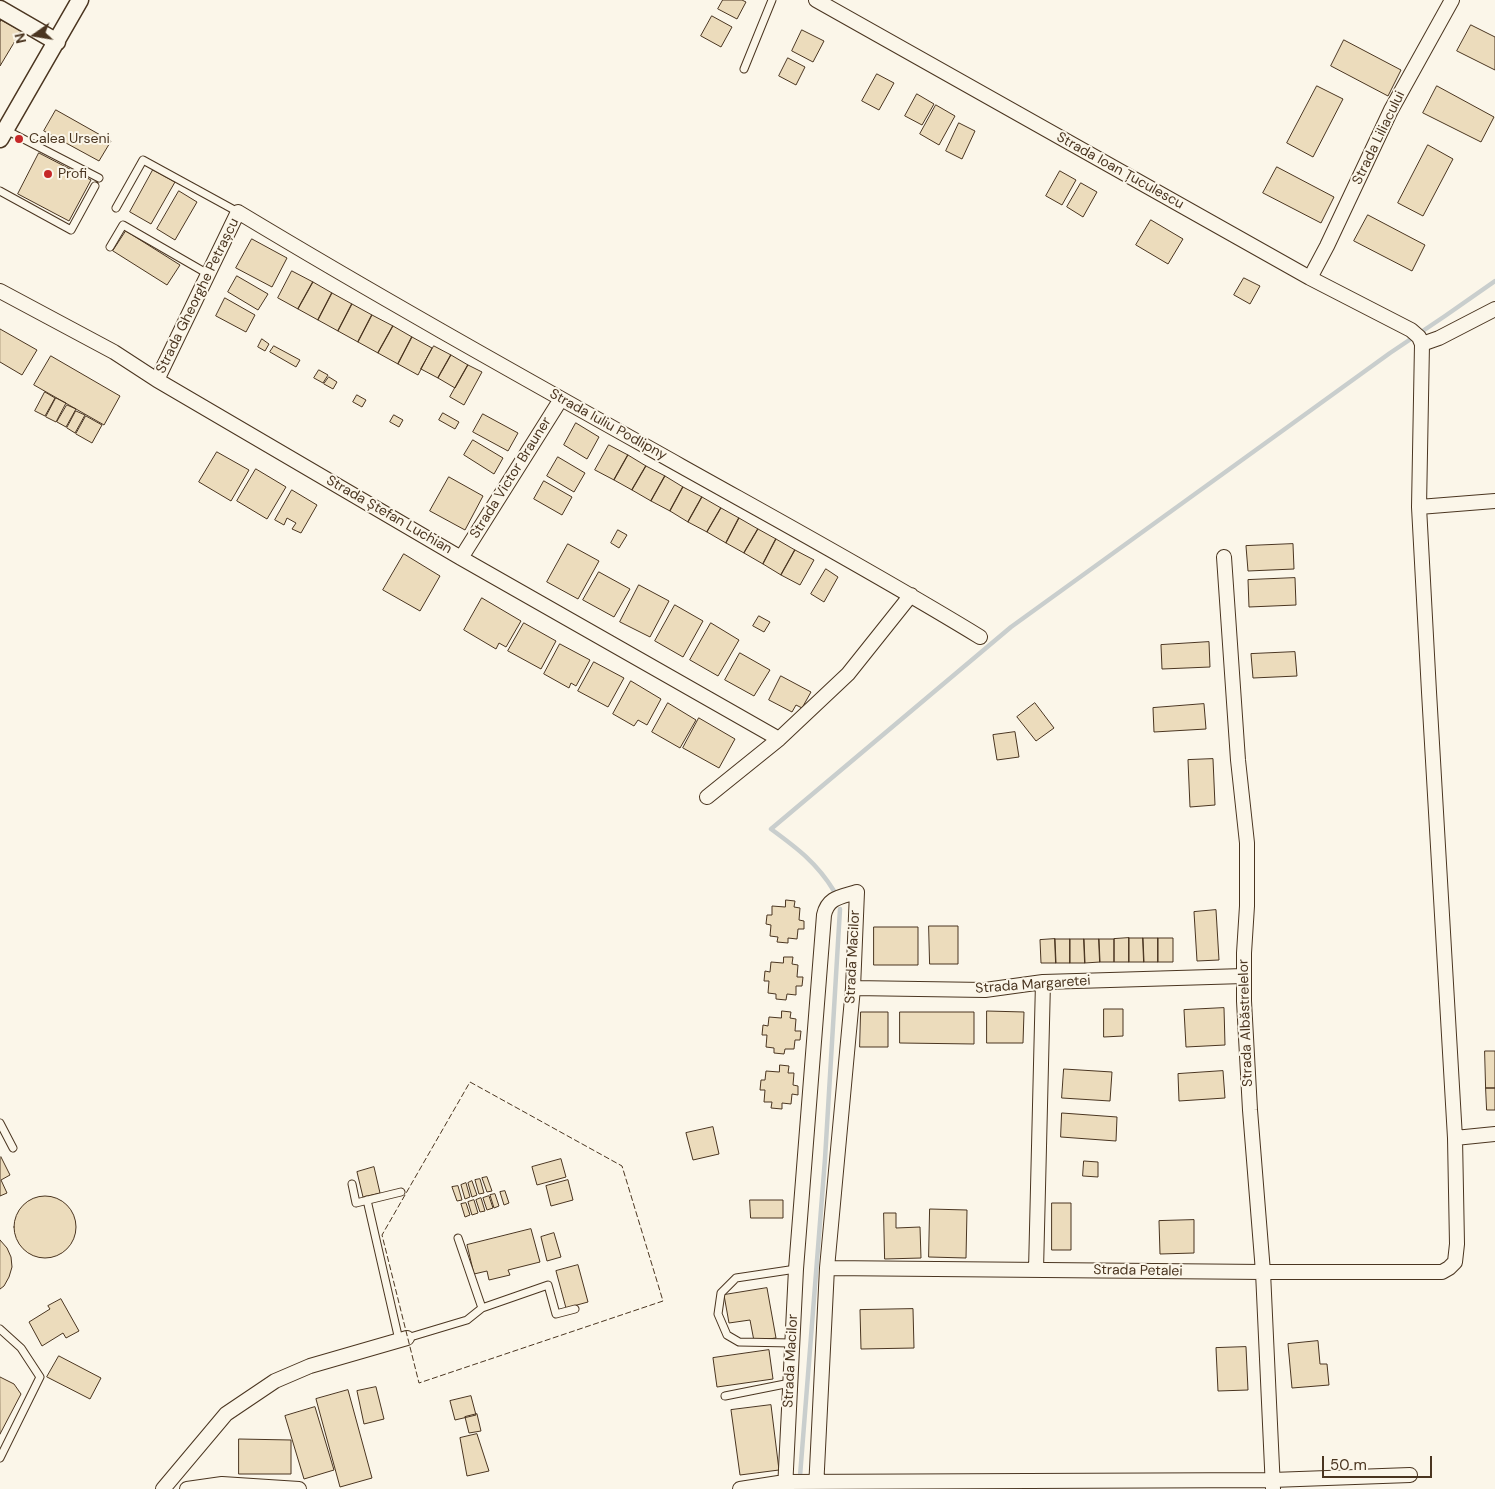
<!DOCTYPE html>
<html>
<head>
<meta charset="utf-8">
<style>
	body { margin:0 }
	#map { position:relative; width:1495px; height:1489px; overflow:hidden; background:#fbf6e9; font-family:"DM Sans",sans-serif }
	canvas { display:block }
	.north { position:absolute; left:10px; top:10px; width:50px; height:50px; -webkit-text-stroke:4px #fbf6e9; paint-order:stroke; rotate:257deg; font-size:14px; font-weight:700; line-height:20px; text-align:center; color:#4a3520 }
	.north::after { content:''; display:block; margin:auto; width:18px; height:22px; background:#4a3520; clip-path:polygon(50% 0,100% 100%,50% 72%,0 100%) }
	.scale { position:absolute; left:1322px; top:1456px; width:110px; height:22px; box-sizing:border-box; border:2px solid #4a3520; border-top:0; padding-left:6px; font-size:15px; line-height:18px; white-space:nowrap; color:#4a3520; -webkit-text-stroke:4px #fbf6e9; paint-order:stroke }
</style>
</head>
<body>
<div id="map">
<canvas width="1495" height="1489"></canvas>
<div class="north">N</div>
<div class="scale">50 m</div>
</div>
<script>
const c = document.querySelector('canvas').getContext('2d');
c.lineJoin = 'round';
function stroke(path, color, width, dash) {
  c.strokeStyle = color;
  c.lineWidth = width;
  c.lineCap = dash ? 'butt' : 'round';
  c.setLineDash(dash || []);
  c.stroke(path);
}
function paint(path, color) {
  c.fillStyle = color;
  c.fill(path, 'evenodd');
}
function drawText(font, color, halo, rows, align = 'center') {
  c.font = font + ' "DM Sans",sans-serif';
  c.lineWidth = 4;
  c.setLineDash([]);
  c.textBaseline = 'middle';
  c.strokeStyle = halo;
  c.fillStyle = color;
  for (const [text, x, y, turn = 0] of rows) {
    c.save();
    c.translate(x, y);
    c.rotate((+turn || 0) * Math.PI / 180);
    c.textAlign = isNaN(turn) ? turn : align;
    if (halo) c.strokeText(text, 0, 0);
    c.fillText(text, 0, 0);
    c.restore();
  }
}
stroke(new Path2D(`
	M834 891C817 863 797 848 771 829L1011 627 1390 353 1445 316 1495 281
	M799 1489 825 1159 840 909`), '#c9cecd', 4.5);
const building = new Path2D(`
	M723 0H742L746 2 737 19 718 9Z
	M712 16 732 27 721 47 701 36Z
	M1 20 21 31 0 66V23Z
	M1471 25 1495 37V70L1457 51Z
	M802 30 824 41 813 62 792 51Z
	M1344 40 1401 70 1388 96 1331 66Z
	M788 58 805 67 796 85 779 76Z
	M877 74 894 83 879 110 862 101Z
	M1317 86 1343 99 1313 157 1287 143Z
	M1437 86 1494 117 1481 142 1423 113Z
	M917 94 934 104 922 125 905 116Z
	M936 105 955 116 939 145 920 134Z
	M56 110 111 141 99 161 44 131Z
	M959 123 975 131 962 159 946 151Z
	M1428 145 1453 159 1423 216 1398 203Z
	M39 153 91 180 69 221 18 194Z
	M1277 167 1334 197 1321 223 1263 193Z
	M153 170 175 182 151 224 130 212Z
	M1060 171 1076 180 1062 205 1046 196Z
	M1081 183 1097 192 1083 217 1067 207Z
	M179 191 197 202 175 240 157 229Z
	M1368 215 1425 245 1412 271 1354 241Z
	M1151 220 1183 239 1168 264 1136 245Z
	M126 231 180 265 167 285 113 251Z
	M252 239 287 258 272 287 236 268Z
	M292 271 313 282 298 309 278 298Z
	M237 276 268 294 258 310 228 292Z
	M1244 278 1260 286 1250 304 1234 295Z
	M313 282 332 293 318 320 298 309Z
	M332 293 352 304 338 331 318 320Z
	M225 298 255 315 246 332 216 316Z
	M352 304 372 315 358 342 338 331Z
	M372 315 393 326 378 353 358 342Z
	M393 326 412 337 398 364 378 353Z
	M0 329 37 350 22 375 0 362Z
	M412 337 432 348 418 375 398 364Z
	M262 339 269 344 265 351 258 347Z
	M274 346 300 360 296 367 270 352Z
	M434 346 451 355 438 378 421 369Z
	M451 355 468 365 455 388 438 378Z
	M51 356 120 396 104 425 34 385Z
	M468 365 482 372 464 405 450 397Z
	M319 370 328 375 323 383 314 378Z
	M329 377 337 382 333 389 324 384Z
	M45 392 55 398 45 416 35 411Z
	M357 395 366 400 362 407 353 402Z
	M56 398 66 403 56 422 46 417Z
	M67 405 76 409 66 427 57 422Z
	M76 411 85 415 75 433 67 428Z
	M443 413 459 422 455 429 439 420Z
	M483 414 518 433 508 451 473 432Z
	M394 415 403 420 399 427 390 422Z
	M86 416 102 425 92 443 76 434Z
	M576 423 599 437 587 459 564 445Z
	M473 440 503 458 494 474 464 455Z
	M609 445 628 455 614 480 595 470Z
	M217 452 249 470 231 501 199 482Z
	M628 455 646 466 632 490 614 480Z
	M558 457 585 473 574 492 547 476Z
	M646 466 665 476 651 501 632 490Z
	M256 469 286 487 267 519 237 501Z
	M665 476 683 487 670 511 651 501Z
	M449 477 483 496 465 530 430 511Z
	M544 481 572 497 562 515 534 499Z
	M683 487 702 497 688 522 670 511Z
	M292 490 317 505 301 533 292 529 296 523 287 518 284 525 275 520Z
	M702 497 721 508 707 532 688 522Z
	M721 508 739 518 726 543 707 532Z
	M739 518 758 529 744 553 726 543Z
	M758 529 776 539 763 564 744 553Z
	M618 530 627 535 619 548 611 543Z
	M776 539 795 550 781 575 763 564Z
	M568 544 599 561 578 599 547 582Z
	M1293 544 1294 569 1248 571 1246 546Z
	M795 550 814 560 800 585 781 575Z
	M404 554 440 576 420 611 383 590Z
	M826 569 838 577 824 602 811 594Z
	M599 572 630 589 614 617 583 600Z
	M1295 578 1296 605 1249 607 1248 580Z
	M639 585 669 601 650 637 620 622Z
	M482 598 521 621 506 647 499 643 496 649 464 630Z
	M675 605 703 621 683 657 655 641Z
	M759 616 770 622 764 632 753 626Z
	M524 623 556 641 541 669 508 651Z
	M711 623 739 640 718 676 690 660Z
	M1209 642 1210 667 1162 669 1161 645Z
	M560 644 590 660 576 686 571 683 569 688 544 674Z
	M1295 652 1297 676 1253 678 1251 654Z
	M740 653 770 670 754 696 725 680Z
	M594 662 624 678 608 707 578 691Z
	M781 676 811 692 802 708 796 705 792 712 769 700Z
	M631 681 661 699 647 725 638 720 634 726 613 714Z
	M668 703 696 720 680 748 652 732Z
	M1035 703 1054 728 1036 741 1017 717Z
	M1204 704 1206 729 1154 732 1153 708Z
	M699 718 735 739 719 768 683 748Z
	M1015 732 1019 757 997 760 993 735Z
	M1213 759 1215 805 1190 807 1188 760Z
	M786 900 795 901 794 907 800 908 799 920 804 921V929H798L797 939 788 938V943L777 942 778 937 770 936 771 925 766 924 767 915H772V906L785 907Z
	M1216 910 1219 960 1197 961 1194 912Z
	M929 926H958V964H930Z
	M874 927H918V965H874Z
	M1129 938V962H1114V939Z
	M1129 938H1143L1144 962H1129Z
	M1143 938H1158V962H1144Z
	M1158 938H1173V962H1158Z
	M1055 939 1056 963H1041L1040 940Z
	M1055 939H1070V963H1056Z
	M1070 939H1084L1085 963H1070Z
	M1084 939H1099L1100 962 1085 963Z
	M1099 939H1114V962H1100Z
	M784 957H793L792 964 798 965 797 977H803L802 986H796V995L787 994 786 1000 776 999V994L768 993 769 981H764L765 971 770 972 771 962 783 963Z
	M1224 1008 1225 1045 1186 1047 1184 1010Z
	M1104 1009H1123V1036L1104 1037Z
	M782 1011 791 1012 790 1018 796 1019 795 1031H801L800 1040H795L794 1049H785L784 1054 774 1053V1048L766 1047 767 1035H762L763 1025 768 1026 769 1017 781 1018Z
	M987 1011 1024 1012 1023 1043H987Z
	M861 1012H888V1047H860Z
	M900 1012H974V1044L900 1043Z
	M1485 1051H1495V1088H1486Z
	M780 1065 789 1066 788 1073H794L793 1085 798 1086V1095L792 1094 791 1104 782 1103V1109L771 1108 772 1102H764L765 1090H760L761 1080H765L766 1071 779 1072Z
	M1064 1069 1112 1072 1110 1101 1062 1098Z
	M1223 1071 1225 1098 1179 1101 1178 1074Z
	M1486 1088H1495V1110H1487Z
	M1062 1113 1117 1117 1116 1141 1061 1137Z
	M713 1127 719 1154 693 1160 686 1133Z
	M1 1157 10 1175 1 1180 7 1193 0 1196V1158Z
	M561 1159 566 1177 537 1185 532 1167Z
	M1084 1161 1098 1162V1177L1083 1176Z
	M374 1167 380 1193 363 1197 357 1172Z
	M487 1177 492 1191 487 1192 482 1178Z
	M480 1179 484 1193 479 1194 475 1180Z
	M568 1180 573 1200 551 1206 546 1186Z
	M472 1181 477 1195 472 1197 468 1183Z
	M466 1183 470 1197 465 1199 461 1185Z
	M458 1186 462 1200 457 1201 452 1187Z
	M505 1191 509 1203 504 1205 500 1192Z
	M495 1194 499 1206 494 1208 490 1195Z
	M14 1227a31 31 0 1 1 62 0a31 31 0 1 1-62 0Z
	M489 1196 493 1208 487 1210 483 1198Z
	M481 1198 485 1211 480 1212 476 1200Z
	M474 1200 478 1213 472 1215 468 1202Z
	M750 1200H783V1218H751Z
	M466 1203 470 1215 465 1217 461 1204Z
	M1052 1203H1071V1250H1052Z
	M930 1209 967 1210 966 1258 929 1257Z
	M884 1213H896V1228L920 1227 921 1258 885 1259Z
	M1194 1220V1253L1160 1254 1159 1221Z
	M531 1229 540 1262 508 1270 510 1275 489 1280 487 1271 474 1274 467 1245Z
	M554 1233 561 1257 547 1261 541 1237Z
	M0 1240 7 1248 11 1257 12 1267 9 1277 4 1286 0 1289Z
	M578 1265 588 1302 566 1308 556 1271Z
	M767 1288 776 1338 754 1341 750 1320 729 1323 724 1295Z
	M61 1299 79 1331 66 1338 63 1333 42 1346 29 1322 50 1309 48 1306Z
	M913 1309 914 1348 861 1349 860 1310Z
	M1318 1341 1320 1364H1327L1329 1385 1292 1388 1288 1344Z
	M1246 1347 1248 1390 1218 1391 1216 1348Z
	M769 1350 773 1379 717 1387 713 1358Z
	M59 1356 101 1378 90 1399 47 1377Z
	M0 1377 14 1384 21 1394 0 1434Z
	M376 1387 384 1419 364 1424 357 1391Z
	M348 1390 372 1478 340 1487 316 1399Z
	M471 1396 476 1415 455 1420 450 1401Z
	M771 1405 779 1470 740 1475 731 1410Z
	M315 1407 334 1470 304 1479 285 1416Z
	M477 1414 481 1431 469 1433 465 1417Z
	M477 1434 489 1471 467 1476 460 1438Z
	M239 1439 291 1440V1474H239Z`);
paint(building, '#ecdcbc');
stroke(building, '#4a3520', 1);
const service = new Path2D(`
	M744 69 772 0
	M6 130 99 178
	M0 191 71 230 95 186
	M116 208 143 160 238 212
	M110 247 123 225 208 274
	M0 1123 13 1148
	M352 1184 356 1203 401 1192
	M367 1200 399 1340
	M482 1308 548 1285 556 1314 575 1309
	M0 1329 21 1348 40 1377 0 1458
	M407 1338 467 1320 482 1308 458 1238
	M792 1343 739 1342 727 1335 718 1314 721 1293 736 1278 796 1269
	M725 1396 790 1383`);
const minor = new Path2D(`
	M816 0 1310 278 1411 330 1419 337 1422 344 1419 507 1429 692 1455 1138 1457 1244 1455 1262 1449 1268 1442 1272H1263L827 1268
	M1310 278 1327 246 1391 110 1452 0
	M0 291 114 352 157 380 461 558 779 739
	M1422 344 1439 338 1495 309
	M157 380 238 212C384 300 533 383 681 466 781 522 882 577 980 637
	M1419 507 1495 501
	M1224 557 1238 760 1247 843V906L1244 953V1001L1250 1110 1263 1272 1273 1489
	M461 558 561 399
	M707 797 779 739 848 674 911 595
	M853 988 985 990 1043 982 1244 976
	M1455 1138 1495 1134
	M1036 1270 1043 982
	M163 1489 226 1414 275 1381 310 1366 407 1338
	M187 1489 222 1484 299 1489
	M740 1489 785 1482 1272 1480 1410 1475
	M785 1489 796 1269 824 915C828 897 841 897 857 892L853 988 827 1268 816 1489`);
const tertiary = new Path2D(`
	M0 9 57 42
	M0 139 80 0`);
stroke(service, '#4a3520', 9);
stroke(minor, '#4a3520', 16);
stroke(tertiary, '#4a3520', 19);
stroke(service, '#fbf6e9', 7);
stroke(minor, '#fbf6e9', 14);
stroke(tertiary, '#fbf6e9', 16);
stroke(new Path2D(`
	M470 1082 622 1166 663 1301 419 1383 382 1235Z`), '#4a3520', 1, [6, 2.5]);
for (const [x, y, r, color] of [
	[19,139,5,"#c62828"],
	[48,174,5,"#c62828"]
]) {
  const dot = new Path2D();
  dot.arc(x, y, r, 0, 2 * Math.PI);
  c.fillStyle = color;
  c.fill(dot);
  stroke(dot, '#fbf6e9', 2);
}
drawText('14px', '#4a3520', '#fbf6e9', [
	["Strada Liliacului",1379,138,-64],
	["Strada Ioan Țuculescu",1120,171,29],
	["Strada Gheorghe Petrașcu",198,296,-64],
	["Strada Iuliu Podlipny",608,425,29],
	["Strada Victor Brauner",511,478,-58],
	["Strada Ștefan Luchian",389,515,30],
	["Strada Macilor",853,957,-87],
	["Strada Margaretei",1033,985,-4],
	["Strada Albăstrelelor",1246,1023,-92],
	["Strada Petalei",1138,1271,1],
	["Strada Macilor",791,1361,-87]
]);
drawText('14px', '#4a3520', '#fbf6e9', [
	["Calea Urseni",29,139],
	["Profi",58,174]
], 'left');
</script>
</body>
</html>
